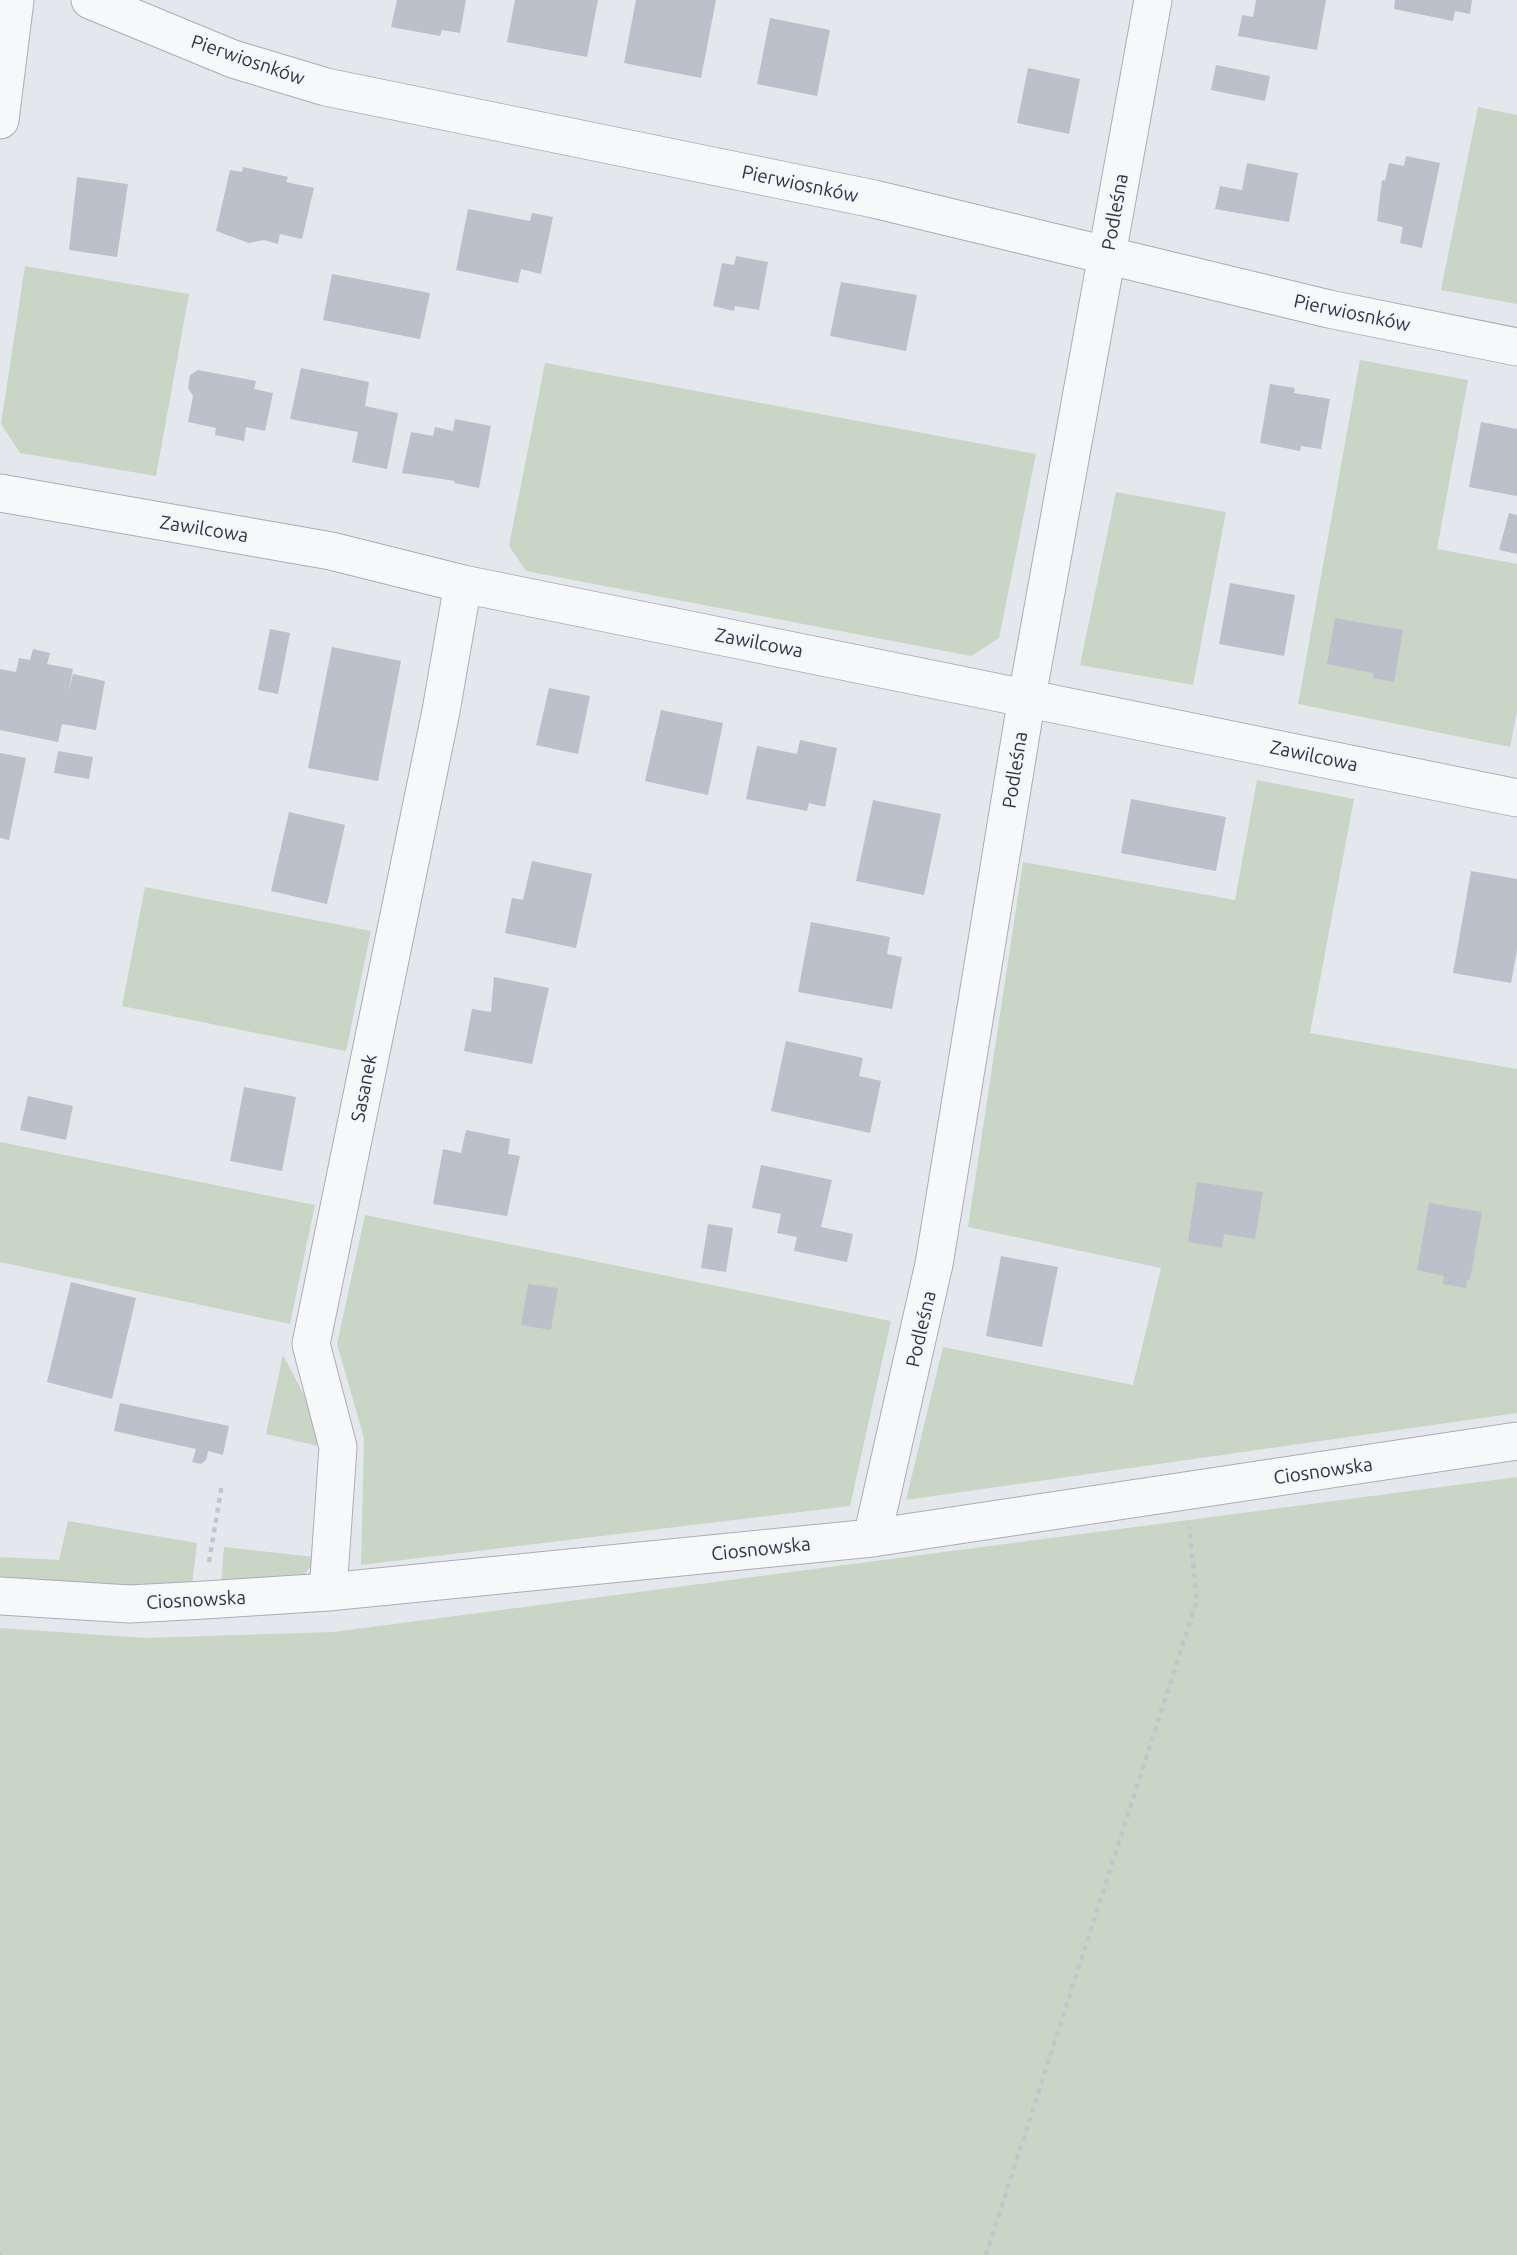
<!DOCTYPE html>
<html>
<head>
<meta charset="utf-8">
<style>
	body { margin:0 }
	canvas { display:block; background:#e4e7ec }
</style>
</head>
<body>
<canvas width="1517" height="2255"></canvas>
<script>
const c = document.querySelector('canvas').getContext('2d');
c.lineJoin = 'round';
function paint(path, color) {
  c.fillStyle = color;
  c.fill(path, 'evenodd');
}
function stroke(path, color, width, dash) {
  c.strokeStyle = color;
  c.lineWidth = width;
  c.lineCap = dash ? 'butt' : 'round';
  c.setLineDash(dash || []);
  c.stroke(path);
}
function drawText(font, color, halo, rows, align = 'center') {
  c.font = font + ' Ubuntu,sans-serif';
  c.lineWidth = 5;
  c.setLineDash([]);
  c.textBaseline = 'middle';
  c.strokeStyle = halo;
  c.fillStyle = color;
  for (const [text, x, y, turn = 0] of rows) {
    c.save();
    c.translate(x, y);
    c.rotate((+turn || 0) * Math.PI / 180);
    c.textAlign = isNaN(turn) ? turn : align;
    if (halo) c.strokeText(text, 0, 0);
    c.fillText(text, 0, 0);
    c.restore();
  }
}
paint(new Path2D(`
	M1478 107 1517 115V304L1441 290Z
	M25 266 189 294 156 476 20 453 1 424Z
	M1360 360 1468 380 1437 549 1517 564V711L1510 747 1298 704Z
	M545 363 1036 454 999 638 971 656 526 571 509 546Z
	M1116 492 1226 512 1193 685 1080 665Z
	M1257 780 1354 799 1310 1033 1517 1069V1413L906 1500 943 1347 1133 1385 1161 1268 968 1227 1023 862 1235 900Z
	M145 887 371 931 346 1051 122 1006Z
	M0 1142 315 1205 290 1324 0 1262Z
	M365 1215 891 1321 850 1506 361 1565 364 1438 337 1344Z
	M283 1355 324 1433 330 1456 324 1543 315 1562 299 1580 221 1585 224 1547 314 1557 323 1447 266 1434Z
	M1517 1477V2255H0V1628L145 1638 333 1632Z
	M68 1521 197 1543 192 1585 130 1587 0 1579V1557L59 1560Z`), '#c9d6c5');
paint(new Path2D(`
	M397 0H466L460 33 442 30 440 36 391 27Z
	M515 0H598L587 57 507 42Z
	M636 0H716L701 78 624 63Z
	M1256 0H1326L1317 50 1238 36 1242 15 1253 17Z
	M1395 0H1472L1470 14 1455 11 1453 21 1394 9Z
	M770 18 830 30 817 96 757 84Z
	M1216 65 1270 76 1265 101 1211 90Z
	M1028 68 1080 79 1069 134 1017 123Z
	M1406 156 1440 163 1422 248 1400 243 1403 227 1377 221 1382 180 1385 181 1389 163 1404 166Z
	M1247 163 1298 173 1289 222 1215 209 1220 186 1242 190Z
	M243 167 288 177 286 182 314 188 302 239 280 234 278 244 264 240 249 243 216 231 230 170 242 172Z
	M77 177 128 184 117 257 69 250Z
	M468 209 530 221 532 213 553 217 541 274 521 269 518 283 456 270Z
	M736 256 768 262 759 310 735 306 734 311 713 306 722 263 734 265Z
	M332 274 430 293 420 339 323 320Z
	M841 282 917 295 906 351 830 336Z
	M301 368 369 382 365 406 398 413 387 469 352 462 358 432 290 419Z
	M198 370 256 381 254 389 273 393 265 431 246 427 244 441 215 435 216 428 188 422 193 396 188 388 190 375Z
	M1270 384 1295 388 1294 393 1330 399 1321 449 1301 446 1300 451 1260 443Z
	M455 419 491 426 479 488 454 483 455 481 402 473 411 432 433 436 435 427 453 431Z
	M1481 422 1517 429V496L1469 487Z
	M1509 513 1517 515V554L1499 550Z
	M1230 583 1295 595 1284 656 1219 644Z
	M1335 618 1403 630 1394 682 1373 678V673L1327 664Z
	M270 629 290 633 278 694 258 690Z
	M332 647 401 661 378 781 308 768Z
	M33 649 50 653 47 664 73 669 68 693 73 674 105 681 96 730 62 724 58 742 0 730V669L16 672 19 658 30 660Z
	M549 688 590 696 578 754 536 745Z
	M661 710 723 723 708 795 645 781Z
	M800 740 837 748 825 807 809 803 807 811 746 799 757 746 797 754Z
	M58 751 93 757 89 779 54 773Z
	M0 753 26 758 9 840 0 838Z
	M1131 799 1226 817 1216 871 1121 853Z
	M873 800 941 814 924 895 856 881Z
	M289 812 345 825 327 904 271 891Z
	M532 861 592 874 576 948 505 933 512 898 523 900Z
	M1471 871 1517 879V950L1511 983 1453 973Z
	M811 922 890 937 887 954 902 957 892 1009 798 992Z
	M494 977 549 988 532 1064 464 1051 472 1009 491 1012Z
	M786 1041 863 1058 859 1076 881 1081 870 1133 771 1111Z
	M244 1087 296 1097 282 1171 230 1161Z
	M28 1096 73 1106 66 1140 20 1130Z
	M466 1130 510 1139 508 1154 520 1156 507 1216 433 1204 443 1149 461 1153Z
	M761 1165 832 1180 821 1227 853 1234 847 1262 794 1251 797 1237 777 1233 781 1214 752 1208Z
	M1197 1182 1263 1192 1255 1239 1224 1234 1222 1248 1188 1242Z
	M1429 1203 1482 1212 1470 1280H1467L1466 1288 1443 1284 1444 1276 1417 1270Z
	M708 1224 733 1228 726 1272 701 1268Z
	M1001 1256 1058 1267 1042 1347 986 1336Z
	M71 1282 136 1298 112 1399 47 1382Z
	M528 1284 558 1288 551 1330 521 1325Z
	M120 1403 229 1426 223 1455 208 1451 206 1460 201 1464 192 1462 196 1449 114 1431Z`), '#bbc0ca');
const minor = new Path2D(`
	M90 0 233 59 326 87 874 199 1329 309 1517 347
	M0 120 15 0
	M0 493 331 551 463 584 1517 798
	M872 1538 934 1264 1027 697 1153 0
	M328 1592 338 1447 311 1344 441 711 463 584
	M0 1596 130 1604 205 1600 328 1592 872 1538 1517 1441`);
stroke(minor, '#a9aeb7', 39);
stroke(new Path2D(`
	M209 1562 222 1484
	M0 2253 2 2255
	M986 2255 1197 1600 1189 1527`), '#c2c5cb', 4.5, [5, 5]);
stroke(minor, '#f7f8fa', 37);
drawText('19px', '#2b3445', '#f4f6f9', [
	["Pierwiosnków",248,60,19],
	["Pierwiosnków",800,184,12],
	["Podleśna",1115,212,-80],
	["Pierwiosnków",1352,313,12],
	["Zawilcowa",204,529,9],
	["Zawilcowa",759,643,11],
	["Zawilcowa",1314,756,12],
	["Podleśna",1015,770,-81],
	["Sasanek",364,1088,-79],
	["Podleśna",921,1329,-77],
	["Ciosnowska",1323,1471,-8],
	["Ciosnowska",761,1549,-6],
	["Ciosnowska",196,1600,-3]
]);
</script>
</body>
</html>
